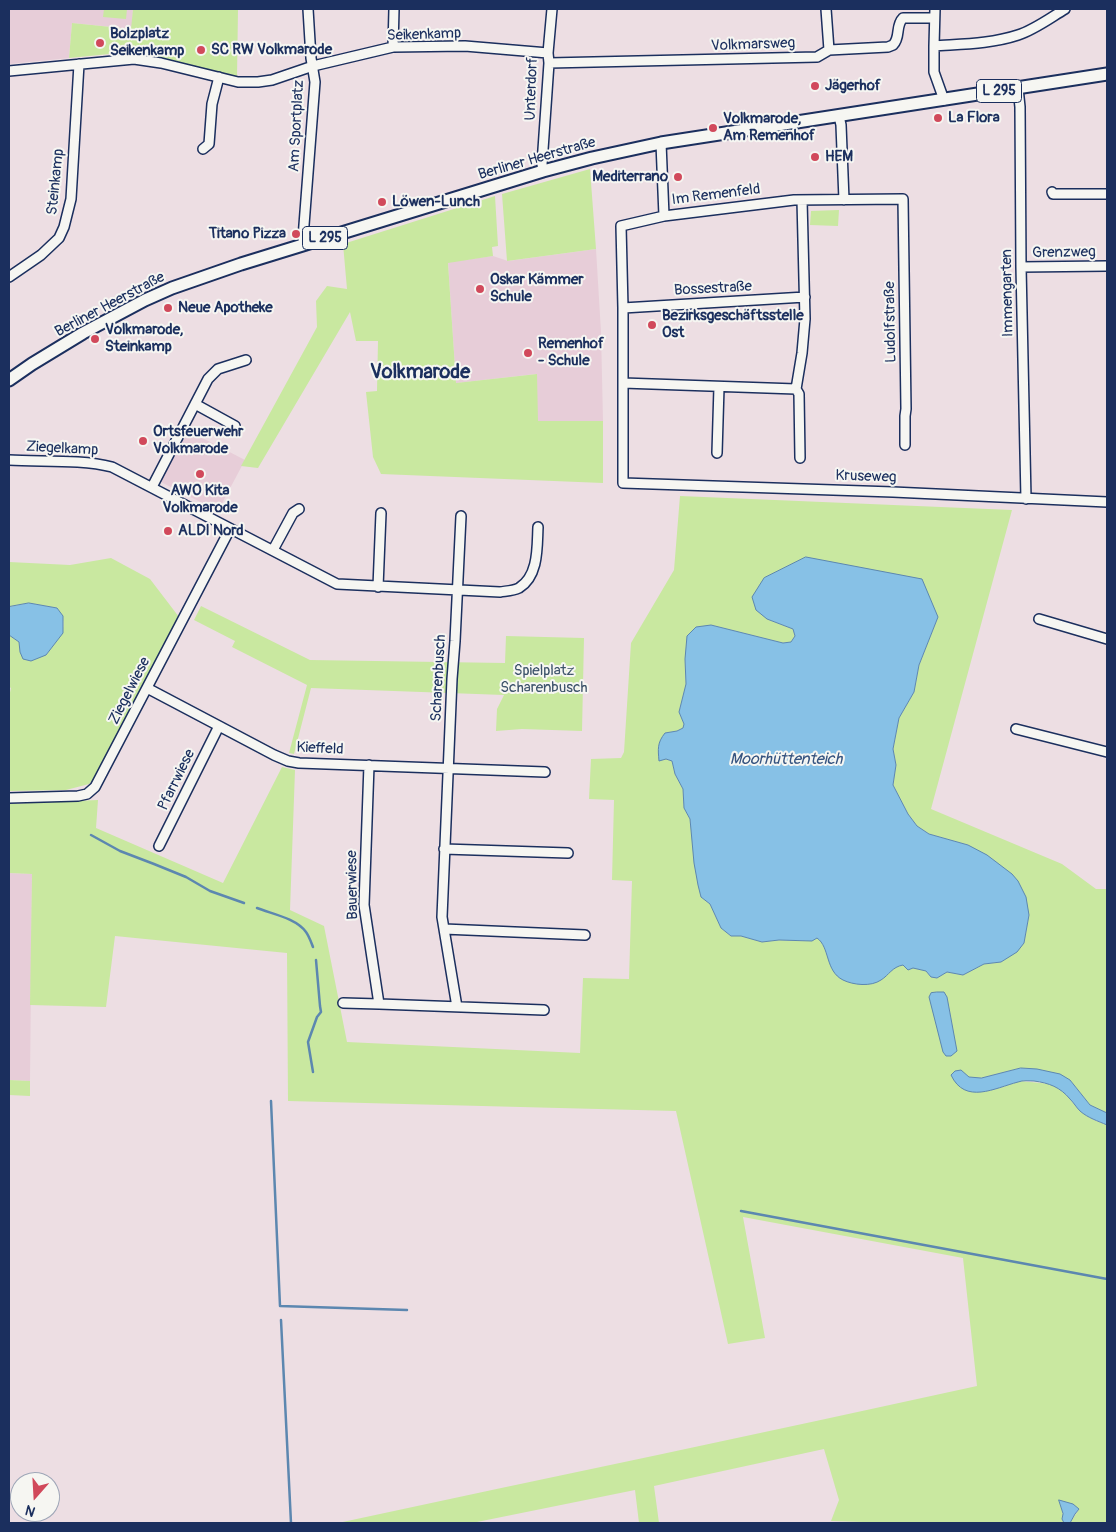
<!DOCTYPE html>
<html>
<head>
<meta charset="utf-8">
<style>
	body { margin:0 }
	#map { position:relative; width:1116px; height:1532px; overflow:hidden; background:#eddee3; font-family:Pangolin,sans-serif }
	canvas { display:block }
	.frame { position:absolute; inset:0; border:10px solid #1b2f5e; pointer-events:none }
	.north { position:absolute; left:10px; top:1472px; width:50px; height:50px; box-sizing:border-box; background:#f6f6f2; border:1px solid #9ea6b7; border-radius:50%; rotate:199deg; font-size:14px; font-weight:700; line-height:20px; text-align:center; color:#1b2f5e }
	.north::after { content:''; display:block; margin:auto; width:18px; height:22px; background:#d1495b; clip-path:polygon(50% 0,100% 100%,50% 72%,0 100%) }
</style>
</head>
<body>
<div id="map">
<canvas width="1116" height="1532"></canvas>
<div class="frame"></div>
<div class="north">N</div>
</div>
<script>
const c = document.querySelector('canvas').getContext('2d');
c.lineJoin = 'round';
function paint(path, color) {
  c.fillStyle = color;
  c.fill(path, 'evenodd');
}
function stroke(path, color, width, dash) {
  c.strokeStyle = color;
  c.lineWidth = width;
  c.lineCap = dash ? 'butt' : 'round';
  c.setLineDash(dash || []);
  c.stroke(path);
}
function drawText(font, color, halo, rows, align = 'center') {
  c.font = font + ' Pangolin,sans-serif';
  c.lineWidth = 4;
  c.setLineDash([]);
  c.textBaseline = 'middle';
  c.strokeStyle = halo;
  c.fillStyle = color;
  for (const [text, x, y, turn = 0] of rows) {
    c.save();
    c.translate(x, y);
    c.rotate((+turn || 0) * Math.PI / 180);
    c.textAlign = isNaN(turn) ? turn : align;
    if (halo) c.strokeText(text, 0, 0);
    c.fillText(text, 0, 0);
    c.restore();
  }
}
paint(new Path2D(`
	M9 9H133L132 29 72 23 69 58 9 64Z
	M596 249 601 332 603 421H537L536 374 456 383 448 262 493 256 508 261Z
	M185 429 245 460 218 511 159 481Z
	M9 873 32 874 30 1081 9 1080Z`), '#e7cdd8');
paint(new Path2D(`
	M104 9H127L126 19 103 17Z
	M133 9H238L237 78 164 59 133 56 130 52 69 58 72 23 131 29Z
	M590 169 596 249 507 261 502 194Z
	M495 196 498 246 492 247 493 256 448 263 456 383 537 374 538 421H603V483L381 474 373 457 366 392 377 391 378 341H356L350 312 258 468 241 466 317 327 316 301 327 286 347 289 343 244Z
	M839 210 838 226 810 225 811 211Z
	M680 496 1012 510 931 809 1062 864 1096 889H1107V986L1106 992 1107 998V1113L1090 1105 1070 1080 1044 1071 1021 1068 981 1078 969 1077 966 1074 978 1092 996 1089 1020 1081 1051 1084 1064 1092 1079 1110 1094 1120 1107 1125V1523H1070L1079 1509 1060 1501 1063 1514 1062 1519 1064 1523H895L831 1521 839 1500 824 1449 654 1486 659 1523H639L635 1490 472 1523H338C551 1477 764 1433 977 1386L963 1258 743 1217 765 1338 728 1344 676 1111 288 1101 287 953 115 936 106 1007 30 1005 32 874 9 873V804L98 800 96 828 223 883 282 767 295 770 290 910 324 926 347 1042 580 1053 583 978 629 979 632 881 612 880 614 800 589 799 591 759 621 758 624 752 631 643 674 570ZM938 617 919 665 914 692 899 718 893 749 896 765 893 785 908 814 917 826 929 834 968 845 1029 915 1024 943 1001 962 984 964 963 975 947 972 937 978 931 977 926 971 903 965 896 966 881 980 869 984 853 983 832 969 822 941 817 938 802 941 779 940 762 942 741 936H731L721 928 710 904 701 897 690 819 684 808 683 789 675 774 672 761 666 759 665 733 677 731 683 728 684 724 679 712 686 684 685 659 711 625 783 643 791 642 795 636 793 629 767 619ZM947 997 952 1025 943 1052Z
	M111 558 150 579 179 617 98 775 89 784 66 790 9 791V697L11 688 9 687V635L19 642 20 652 46 655C58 639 72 627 57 608L29 603 9 607V562L70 565Z
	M201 606 310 660 505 663 506 636 584 638 582 731 522 729 496 731 497 709 504 695 311 688 294 754 289 753 307 685 232 647 235 641 194 620Z
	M9 1080 30 1081V1096L9 1095Z`), '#c9e8a0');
const water = new Path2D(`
	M806 557 922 579 938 617 919 665 914 692 899 718 893 749 896 765 893 785 908 814 917 826 929 834 968 845 987 855 1012 874 1018 881 1026 897 1029 915 1024 943 1017 952 1001 962 984 964 963 975 947 972 937 978 931 977 926 971 913 968 908 970 903 965C892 967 889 975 881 980 871 987 853 985 843 980 825 971 830 947 817 938L812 941 779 940 762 942 741 936H731L721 928 710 904 701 897 698 885 694 863 690 819 684 808 683 789 675 774 672 761 666 759 659 761C658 749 657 743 665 733L677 731 683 728 684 724 679 712 686 684 685 659 687 636 696 627 711 625 783 643 791 642 795 636 793 629 767 619 756 610 752 597 764 578Z
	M29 603 57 608 63 616V633L46 655 31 661 23 659 20 652 19 642 9 635V607Z
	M937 992H944L947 997 957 1051 951 1056H946L943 1052 929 997 931 993Z
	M1021 1068 1037 1069 1060 1074 1070 1080 1090 1105 1107 1113V1125C1098 1121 1088 1118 1080 1111 1076 1107 1074 1103 1070 1099 1060 1087 1049 1083 1034 1081 1029 1081 1023 1080 1018 1082 995 1088 965 1105 951 1075L955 1071 961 1070 969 1077 981 1078Z
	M1059 1500 1073 1504 1079 1509 1075 1514 1070 1523H1064L1062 1519 1063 1514Z`);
paint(water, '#87c1e6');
stroke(water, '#5c87b0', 1);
stroke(new Path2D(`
	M91 835 120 851 154 864 186 877 210 891 244 903
	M257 908C272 914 296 918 306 932 309 936 311 942 313 947
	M313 1072 308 1042 317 1017 321 1012 320 1006 316 960
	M271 1101 280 1306 407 1310
	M741 1211 1107 1279
	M281 1320 291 1523`), '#5c87b0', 2.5);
const minor = new Path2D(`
	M826 9 829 50
	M934 46 935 9
	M393 47 394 9
	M549 63 817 57 829 50 888 47 893 45C901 37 895 26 903 18H934
	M9 71 134 59 161 63 238 82H258L272 80 313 66 393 47 465 46 548 53
	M1018 88 1020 107 1021 267 1026 499
	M944 100 934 72V46C961 44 991 44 1018 35 1034 30 1050 18 1065 9
	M839 116 841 125 844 200
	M661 143 664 216 794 200 903 199 906 409 905 416V445
	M203 149 209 144 212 104 219 77
	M543 171 542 164 549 63 548 53 552 9
	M1052 192 1053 194H1107
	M664 216 621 226 623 308V483L893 492 1107 502
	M304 245 303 238 315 82 311 58 308 9
	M1021 267 1107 266
	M9 277 41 255 59 238 64 227 71 199 79 64
	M623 308 805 297
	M623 383 796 389
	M195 404 235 426
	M717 453 719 387
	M800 458 799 394 796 389 802 353 805 319 802 200
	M9 460C41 462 81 459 112 467L337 584 500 592C506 591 513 591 519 588 539 576 537 546 538 527
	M152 487 208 379 218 369 246 360
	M273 550 293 513 299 509
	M378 587 381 513
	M1039 619 1107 639
	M147 688 274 755 288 761 299 763 545 772
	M1016 729 1107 752
	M369 765 364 905 379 1004 544 1010
	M9 798 78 796 87 794 95 787 230 529
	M159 846 219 726
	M444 849 568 853
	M444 929 585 935
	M343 1003 379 1004
	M457 1007 442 917 452 679 455 641 461 516`);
const major = new Path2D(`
	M9 380 32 364 83 333 145 300 172 288 241 264 543 171 592 158 661 143 1107 74`);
stroke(minor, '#1b2f5e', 12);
stroke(major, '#1b2f5e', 15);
stroke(minor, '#f6f6f2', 9);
stroke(major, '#f6f6f2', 11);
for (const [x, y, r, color] of [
	[100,43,5,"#d1495b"],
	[201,50,5,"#d1495b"],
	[815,86,5,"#d1495b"],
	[938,118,5,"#d1495b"],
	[713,128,5,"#d1495b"],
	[815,157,5,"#d1495b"],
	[678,177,5,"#d1495b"],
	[382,202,5,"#d1495b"],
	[296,234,5,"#d1495b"],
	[480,289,5,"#d1495b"],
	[168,308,5,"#d1495b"],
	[652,325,5,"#d1495b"],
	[95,339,5,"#d1495b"],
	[528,353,5,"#d1495b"],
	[143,441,5,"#d1495b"],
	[200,474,5,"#d1495b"],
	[168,531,5,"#d1495b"]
]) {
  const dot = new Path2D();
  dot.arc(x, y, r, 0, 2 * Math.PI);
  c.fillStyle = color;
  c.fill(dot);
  stroke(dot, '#f6f6f2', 2);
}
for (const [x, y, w] of [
	[999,91,45],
	[325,238,45]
]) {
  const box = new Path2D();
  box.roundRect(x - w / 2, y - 11.5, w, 23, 4);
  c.fillStyle = '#f6f6f2';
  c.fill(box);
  stroke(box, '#1b2f5e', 1);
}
drawText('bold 14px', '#1b2f5e', null, [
	["L 295",999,91],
	["L 295",325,238]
]);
drawText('bold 15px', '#1b2f5e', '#f6f6f2', [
	["Bolzplatz",110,34],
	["Seikenkamp",110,51],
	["SC RW Volkmarode",211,50],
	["Jägerhof",825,86],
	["La Flora",948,118],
	["Volkmarode,",723,119],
	["Am Remenhof",723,136],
	["HEM",825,157],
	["Mediterrano",668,177,"right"],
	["Löwen-Lunch",392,202],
	["Titano Pizza",286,234,"right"],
	["Oskar Kämmer",490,280],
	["Schule",490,297],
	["Neue Apotheke",178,308],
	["Bezirksgeschäftsstelle",662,316],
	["Ost",662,333],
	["Volkmarode,",105,330],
	["Steinkamp",105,347],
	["Remenhof",538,344],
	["- Schule",538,361],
	["Ortsfeuerwehr",153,432],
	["Volkmarode",153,449],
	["AWO Kita",200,491,"center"],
	["Volkmarode",200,508,"center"],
	["ALDI Nord",178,531]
], 'left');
drawText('15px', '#1b2f5e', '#f6f6f2', [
	["Seikenkamp",424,35,-2],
	["Volkmarsweg",753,45,-2],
	["Unterdorf",532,89,-88],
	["Am Sportplatz",297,126,-87],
	["Berliner Heerstraße",537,159,-16],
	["Steinkamp",56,182,-84],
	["Im Remenfeld",716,195,-7],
	["Grenzweg",1064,253,-1],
	["Bossestraße",713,289,-3],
	["Immengarten",1008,293,-91],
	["Berliner Heerstraße",110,305,-28],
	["Ludolfstraße",891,322,-91],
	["Ziegelkamp",62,449,3],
	["Kruseweg",866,477,2],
	["Scharenbusch",439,678,-87],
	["Ziegelwiese",130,691,-63],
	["Kieffeld",320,749,3],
	["Pfarrwiese",177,780,-64],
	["Bauerwiese",353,885,-91]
]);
drawText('15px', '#3e546b', '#f6f6f2', [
	["Spielplatz",544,671],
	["Scharenbusch",544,688]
]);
drawText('italic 16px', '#365480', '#f6f6f2', [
	["Moorhüttenteich",786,760]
]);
drawText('bold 20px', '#1b2f5e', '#f6f6f2', [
	["Volkmarode",420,373]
]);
</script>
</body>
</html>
